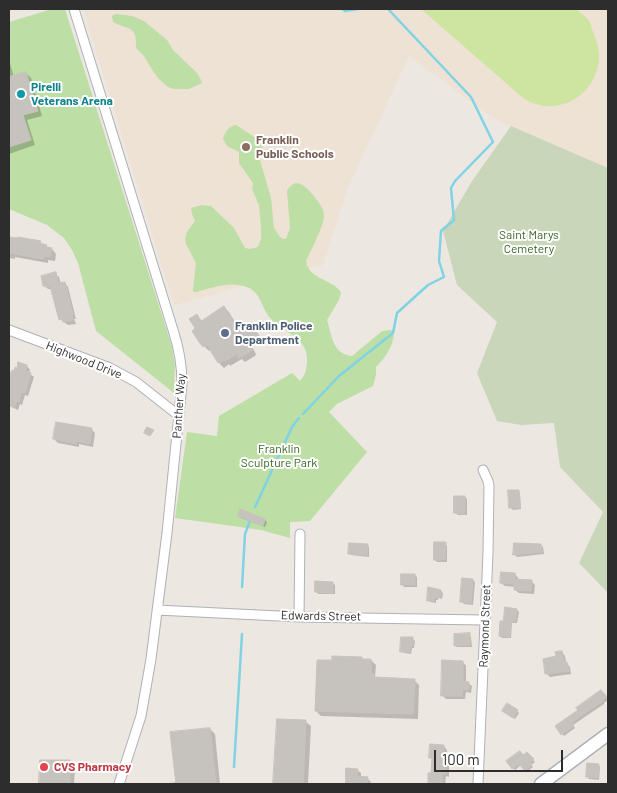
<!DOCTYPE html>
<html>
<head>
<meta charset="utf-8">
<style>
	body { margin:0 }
	#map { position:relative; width:617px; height:793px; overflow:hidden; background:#ede7e2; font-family:Barlow,sans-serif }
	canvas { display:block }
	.frame { position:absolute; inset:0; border:10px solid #2d2d2d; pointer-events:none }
	.scale { position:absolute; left:434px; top:750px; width:129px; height:22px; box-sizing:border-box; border:2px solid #2d2d2d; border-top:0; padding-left:6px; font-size:15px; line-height:18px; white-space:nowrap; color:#2d2d2d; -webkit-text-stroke:4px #fff; paint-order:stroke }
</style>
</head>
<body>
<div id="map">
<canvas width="617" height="793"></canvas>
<div class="frame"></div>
<div class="scale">100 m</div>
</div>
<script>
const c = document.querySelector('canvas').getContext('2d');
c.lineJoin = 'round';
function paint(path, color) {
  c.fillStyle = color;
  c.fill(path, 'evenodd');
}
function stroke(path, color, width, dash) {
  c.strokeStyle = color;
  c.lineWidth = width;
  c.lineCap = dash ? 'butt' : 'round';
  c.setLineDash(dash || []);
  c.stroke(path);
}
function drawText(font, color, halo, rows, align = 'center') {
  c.font = font + ' Barlow,sans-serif';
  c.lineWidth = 4;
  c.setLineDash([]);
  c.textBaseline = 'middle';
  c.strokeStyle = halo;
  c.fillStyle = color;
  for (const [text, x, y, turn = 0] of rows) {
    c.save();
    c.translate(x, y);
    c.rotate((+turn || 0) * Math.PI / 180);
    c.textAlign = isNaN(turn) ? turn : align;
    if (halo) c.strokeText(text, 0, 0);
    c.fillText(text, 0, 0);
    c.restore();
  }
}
paint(new Path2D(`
	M83 9H608V168L493 118 409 56 347 190 323 265 174 305Z`), '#ede2d3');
paint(new Path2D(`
	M52 9H65L172 347 175 366 174 393 96 331 78 263 72 250 64 238 47 225 9 209V22Z
	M116 14 132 16 144 21 167 40 173 50 197 73 201 80 202 83 189 89H174L168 87 159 79 153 71 144 56 136 48C137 25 130 31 113 22L112 16Z
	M236 125 259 140 262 144 263 150 260 160 271 198 274 228 280 237 284 239H286L290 228 287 191C296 175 306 187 314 196 318 202 325 209 324 217 324 224 310 253 306 261 308 279 332 279 341 292L339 300 327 320C332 335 332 354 352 356L381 332C385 330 390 329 394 331 394 345 386 357 376 367V375L373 386 337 404 329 412 367 452 310 521 290 522V538L261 530 175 518 187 432 217 436 219 416 292 373 300 381C306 374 305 372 307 364 310 338 285 334 271 319 262 310 261 293 249 288 231 280 213 288 196 292H194L193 290 196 263 186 244 185 239 187 232 195 221 192 214 191 208 202 205 211 206 234 228 245 248 250 249 258 247 261 239V227L259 205 252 189 253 183 239 163V152L227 146 223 139C225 132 229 126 236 125Z`), '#bddea4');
paint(new Path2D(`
	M511 126 608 168V593L579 563 603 512 560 467 554 423 521 425 497 421 477 373 497 322 457 285 443 231 472 181Z`), '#cad6ba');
paint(new Path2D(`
	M421 9H576C580 13 587 17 590 22 591 24 591 27 592 29 595 38 599 45 599 55 600 88 567 114 536 104 531 103 526 100 522 97Z`), '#cee4a1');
paint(new Path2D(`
	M9 60 14 77 26 73 31 78 42 116 27 120 35 145 9 154Z
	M9 238 40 242 43 245 52 249 56 254 55 261 48 260V263L15 257V259L9 258Z
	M55 274 59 277 61 284 65 283 68 287 76 319H74L76 324 68 325 60 319 52 289H48L44 285Z
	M224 308 229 312 241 332 251 326 256 331 262 340 252 347 256 354 255 356 245 362 242 359 230 366 229 364 224 368 219 363 211 350 209 351 204 346 197 329V316L202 321Z
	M27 366 30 370 29 373 34 377 28 396 25 395 22 405 20 404 18 410 9 406V381L13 372Z
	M57 424 92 430 95 433 93 447 79 444V447L58 443 54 439Z
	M518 491 520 493 521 509 513 510 511 508Z
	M465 497 467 499V515H458L455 513Z
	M241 511 265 520 267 522 265 527 241 518 239 516Z
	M445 544 447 546V562H437L435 560Z
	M515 544 541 545 543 547 544 554 517 557 515 555Z
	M367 545 369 547V557L351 555 349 553Z
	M515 574 518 578V581H531L535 585 534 594 519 593 515 590 516 587 505 586 501 583Z
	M415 575 417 577V587H404L402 584Z
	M473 580 475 582 473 605 464 604 462 602Z
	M333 583 335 585V594H318L316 591Z
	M441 591 443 593 442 599 438 598V600H436V603L430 602 428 600Z
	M517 610 519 612 517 623H512L511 638H502L500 636 504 623Z
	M469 635 471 637 472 647H457L455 645Z
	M413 639 415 641 414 648H412L411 654 404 653 402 651Z
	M562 652 565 656 566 662 570 667 571 674 550 677 546 673 557 657Z
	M362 658 364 660H371L376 665 375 677 414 680 419 685 418 719 321 716 316 711Z
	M463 662 466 666V683H468L472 686 471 693 466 692 465 699H446L442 695Z
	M603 693 608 700 604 703V704L573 725 575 728 564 736 557 726Z
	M517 711 519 713 515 719 505 712Z
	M278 720 306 722 311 726 308 784H275Z
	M210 729 215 734 220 784H163L177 782Z
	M444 746 447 750V760L449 762V777L446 776 445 784H429V774H433V760L430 757Z
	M527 753 535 762 531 765 533 767 527 772 521 765 515 770 513 768Z
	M41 761H70L75 766 74 784H41Z
	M598 765 600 767 599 780 589 779 587 777Z
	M347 769 357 770 361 773V778H367L371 782 370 784H347Z`), '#0003');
stroke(new Path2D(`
	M342 9 345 11 358 9
	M303 414 339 376 393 333 397 313 428 285 444 277 439 261 441 231 454 220 451 188 455 181 493 142 471 97 388 9
	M255 507 292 427 299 418
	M242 587 245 534 250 521
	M234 767 242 634`), '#7fd3e5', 2.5);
const building = new Path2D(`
	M26 72 38 111 23 115 31 140 9 147V77Z
	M9 237 18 238V237L41 241 40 243 47 245 46 247 52 248 50 257 44 256 43 259 9 253Z
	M56 272 58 283 65 282 73 315 72 316 73 320 63 322 62 319 59 320 50 286 45 287V286H43L41 276Z
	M224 306 240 331 251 324 258 335 248 342 252 348 251 351 239 358 237 354 225 361 224 360 218 363 207 345 203 347 199 342 192 331 195 328 189 319 197 314 201 321Z
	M18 362 27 365 26 371 31 373 25 393 21 392 19 402 16 401 14 408 9 405V376L10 375 12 370 14 371 15 367 17 368Z
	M56 422 92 428 90 444 76 441V444L53 439Z
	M147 427 154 430 150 436 144 433Z
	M508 490H519L520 508H509Z
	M454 496H465V514L454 513Z
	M240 509 265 519 263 526 238 516Z
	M434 542H446L445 560H434Z
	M349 543 368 544 367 555 348 554Z
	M514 543 541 544 542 552 513 555Z
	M501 572 515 573V579L532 580 531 591 514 590V584L500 583Z
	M401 574H415V585H401Z
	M462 578 473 579 471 603 460 602Z
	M315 581 333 582V593L315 592Z
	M428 587 441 590V597H436V598H434V601H427Z
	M505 607 517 609 515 622 511 621 510 637 499 636 500 621H503Z
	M470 633V645L454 646V634Z
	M401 637H413V646H410V652H400Z
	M562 651 564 662H567L569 671 545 674 543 659 556 656 555 652Z
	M332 656 362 657V659H371V674H374V677L415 679 413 714 315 711 317 660H332Z
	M442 660 463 661V681L469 682 468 690 463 689 462 696H441Z
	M601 690 607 697 603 700V701L572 722 574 726 561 735 555 726 578 710 576 708Z
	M507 703 518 710 513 718 502 711Z
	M277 719 306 720 303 784H273Z
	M210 728 216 784H176L170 732Z
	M430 744 444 745V758H446V774L443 773 442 784H428V773H431L432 758H429Z
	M520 751 523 755 527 752 534 759 530 762 532 765 525 771 519 764 512 769 506 761Z
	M40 760H70V784H39Z
	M587 763 599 764 598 778 586 777Z
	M346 768 358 769 357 776 368 777 367 784H346Z`);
paint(building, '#c6c2bd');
stroke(building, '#c9c3bb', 1);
const minor = new Path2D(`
	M74 9 173 330C179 348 182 365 182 384L167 533 151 659 141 716 119 784
	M9 330 110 368 136 382 178 415
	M157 610 299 617 484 620
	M299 617 300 534
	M478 784 488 553 489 486 488 481 483 470`);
const secondary = new Path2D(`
	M541 784 608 734`);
stroke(minor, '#aeb1b8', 11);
stroke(secondary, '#aeb1b8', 15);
stroke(minor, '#fff', 9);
stroke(secondary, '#fff', 12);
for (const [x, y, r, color] of [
	[21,94,5,"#0f9aa8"],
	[246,147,5,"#8d6e63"],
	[225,333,5,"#5c6f8a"],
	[44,767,5,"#e0444e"]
]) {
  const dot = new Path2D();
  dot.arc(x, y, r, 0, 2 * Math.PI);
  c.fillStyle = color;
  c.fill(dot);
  stroke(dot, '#fff', 2);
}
drawText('bold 12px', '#0d838f', '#fff', [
	["Pirelli",31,87],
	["Veterans Arena",31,101]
], 'left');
drawText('bold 12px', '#785e54', '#fff', [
	["Franklin",256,140],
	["Public Schools",256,154]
], 'left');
drawText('12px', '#376622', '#fff', [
	["Saint Marys",529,235],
	["Cemetery",529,249],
	["Franklin",279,449],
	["Sculpture Park",279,463]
]);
drawText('bold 12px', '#4e5e75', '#fff', [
	["Franklin Police",235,326],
	["Department",235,340]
], 'left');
drawText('12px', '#2d2d2d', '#fff', [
	["Highwood Drive",84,360,22],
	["Panther Way",179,406,-86],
	["Edwards Street",321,616,1],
	["Raymond Street",485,626,-88]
]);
drawText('bold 12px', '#be3a42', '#fff', [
	["CVS Pharmacy",54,767]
], 'left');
</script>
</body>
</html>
